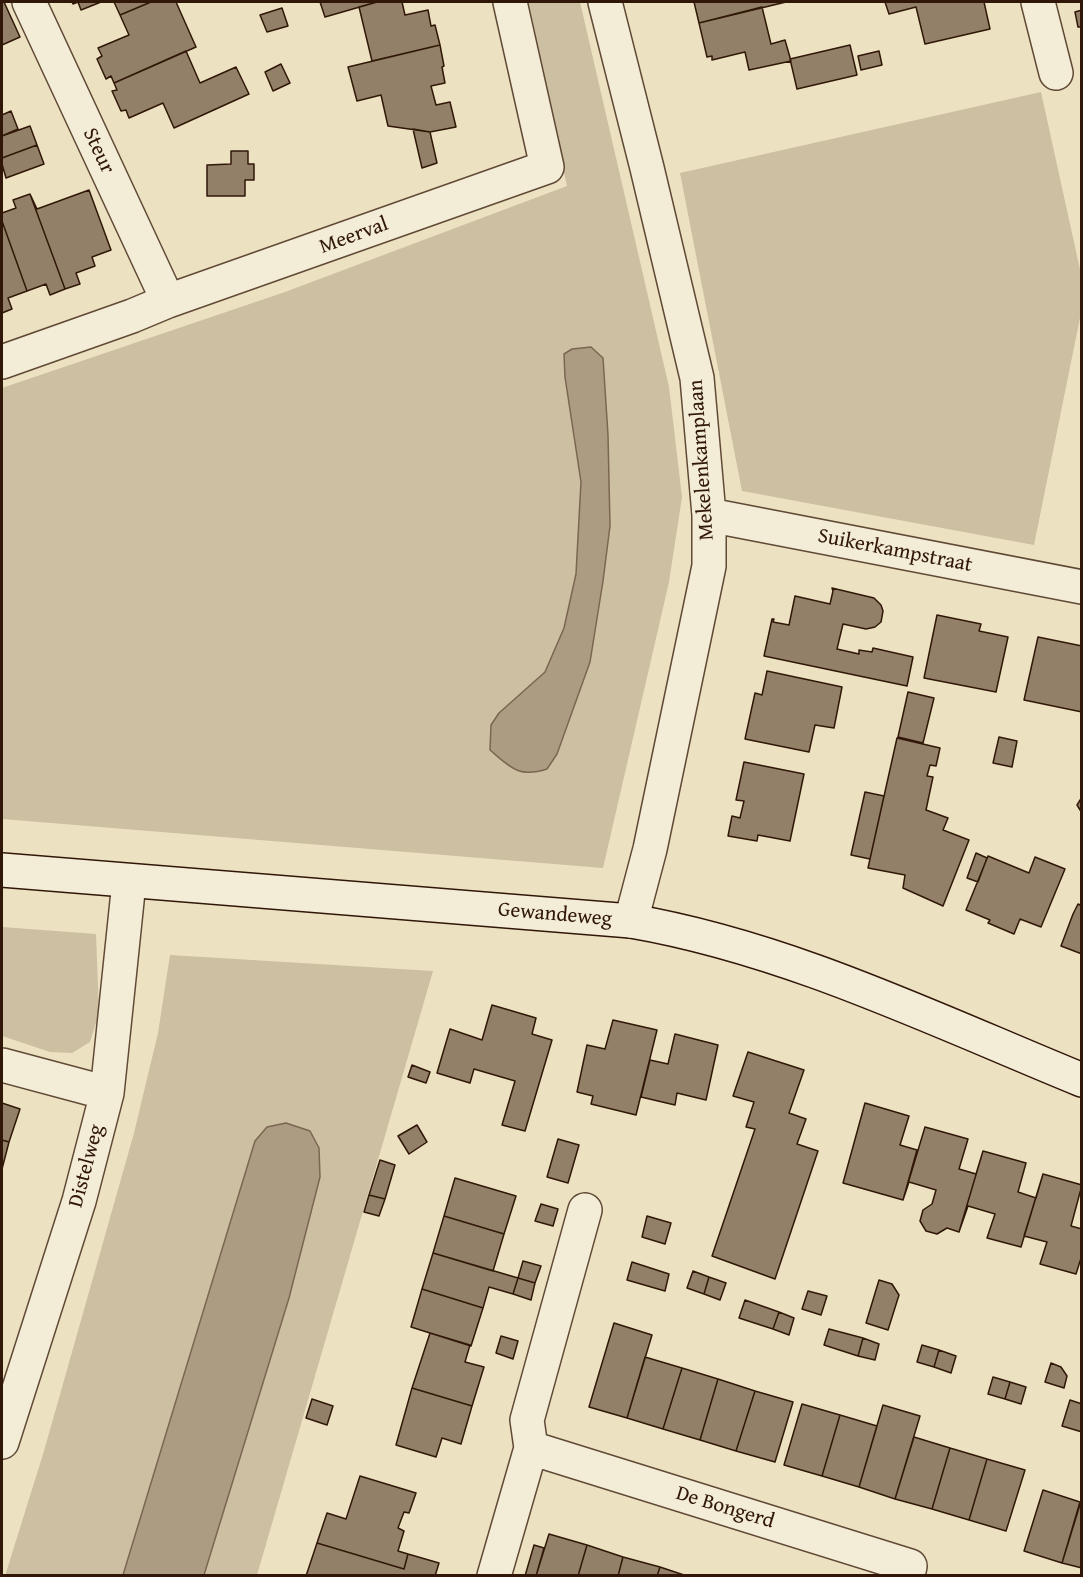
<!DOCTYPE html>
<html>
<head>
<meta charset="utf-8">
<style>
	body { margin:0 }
	#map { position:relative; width:1083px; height:1577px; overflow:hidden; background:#ece2c1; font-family:"Gentium Book Plus",serif }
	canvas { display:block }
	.frame { position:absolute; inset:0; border:3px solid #311708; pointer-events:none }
</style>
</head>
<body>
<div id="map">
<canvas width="1083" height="1577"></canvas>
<div class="frame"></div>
</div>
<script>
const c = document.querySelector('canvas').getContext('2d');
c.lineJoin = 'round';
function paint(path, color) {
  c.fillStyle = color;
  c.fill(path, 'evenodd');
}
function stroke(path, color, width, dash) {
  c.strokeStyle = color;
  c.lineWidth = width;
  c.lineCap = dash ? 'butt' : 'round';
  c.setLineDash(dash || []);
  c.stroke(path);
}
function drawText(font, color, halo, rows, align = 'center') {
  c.font = font + ' "Gentium Book Plus",serif';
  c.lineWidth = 6;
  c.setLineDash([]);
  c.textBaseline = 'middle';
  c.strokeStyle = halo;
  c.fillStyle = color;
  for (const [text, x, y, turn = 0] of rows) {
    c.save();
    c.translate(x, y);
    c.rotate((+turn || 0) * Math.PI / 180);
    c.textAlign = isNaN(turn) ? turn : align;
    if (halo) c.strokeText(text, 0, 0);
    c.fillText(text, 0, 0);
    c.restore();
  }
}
paint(new Path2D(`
	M525 2H580L669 387 682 497 669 582 603 868 2 819V388L285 292 567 186Z
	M1041 92 1081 274 1082 308 1034 545 742 491 680 173Z
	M2 927 96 934 99 1013 90 1042 72 1053 50 1052 2 1036Z
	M170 955 433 971 257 1575H204L289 1298 320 1177 255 1141 123 1575 5 1576 44 1451 134 1133 158 1033Z`), '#ccbfa2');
const water = new Path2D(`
	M591 347 603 358 608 435 610 526 603 581 590 662 557 754 547 769C519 778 511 768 490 750L491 725 499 713 545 672 564 628 576 574 581 482 565 377 564 354 572 349Z
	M286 1123 310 1131 319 1148 320 1177 289 1298 204 1575H123L255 1141 267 1127Z`);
paint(water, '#ac9d82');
stroke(water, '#7b6751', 1.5);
const building = new Path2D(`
	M2 2H4L20 37 2 45Z
	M72 2H101L81 10 78 2 73 4Z
	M114 2H151L120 15Z
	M151 2H176L196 47 114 83 111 76 106 79 97 59 102 56 98 48 129 35 120 15Z
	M320 2H377L325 17Z
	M377 2H402L405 15 428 10 431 26 435 25 440 45 372 61 359 7Z
	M694 2H786L699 23Z
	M885 2H984L990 29 925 44 916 7 889 14Z
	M762 7 771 44 785 40 791 61 749 70 745 52 712 60V56L707 57 699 23Z
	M282 8 288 26 267 32 260 15Z
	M1082 10V27H1078L1075 12Z
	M440 45 444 66 442 67 445 83 431 86 436 105 450 102 456 127 430 132 388 126 381 95 357 101 348 67Z
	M850 45 857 75 797 89 790 59Z
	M186 51 200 83 236 67 249 94 174 128 163 103 129 118 126 110 121 111 112 91 117 90 114 83Z
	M879 51 882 65 861 70 858 56Z
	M281 64 290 83 273 91 265 72Z
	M11 111 18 129 2 136V115Z
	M30 126 37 145 2 158V136Z
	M413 129 430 132 437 163 422 168Z
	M37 145 44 164 6 178 2 164V158Z
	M231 151H248V164H254V180H245V196H207V165L231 164Z
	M89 190 111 250 92 257 95 266 76 273 80 284 65 289 30 194 37 209Z
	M30 194 65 289 50 295 46 284 27 291 2 221V213L16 208 13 200Z
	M2 221 27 291 8 298 12 309 2 313Z
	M832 588 874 598 881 605 883 611 881 622 875 627 866 629 843 624 837 649 859 654V650L872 652 873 648 913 657 907 686 764 656 772 619H774L773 622 789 625 795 596 830 604 833 591Z
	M937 615 981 624 979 631 1008 637 996 692 924 678Z
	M1038 637 1082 646V712L1024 700Z
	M767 671 842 687 834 728 815 725 809 752 745 739 755 693 762 695Z
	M908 692 934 698 923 743 898 737Z
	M999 737 1017 741 1012 767 993 763Z
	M897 738 940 748 936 766 930 765 927 776 933 777 926 810 948 818 943 830 969 840 943 906 903 888 905 875 868 868Z
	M744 762 804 774 790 841 758 835 757 841 728 836 732 816 740 818 744 801 736 800Z
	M865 792 884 796 870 859 851 855Z
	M1082 797V813L1077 805Z
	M976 853 987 858 978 882 967 878Z
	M988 856 1029 873 1035 857 1065 869 1041 927 1020 919 1014 934 988 923 990 920 966 910Z
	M1082 902V954L1061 946 1073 914 1078 904 1080 905Z
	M492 1005 536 1018 532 1034 552 1040 525 1131 502 1125 515 1081 474 1069 470 1083 437 1073 450 1029 482 1040Z
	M613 1020 657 1030 636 1115 591 1104 593 1096 577 1092 587 1045 605 1049Z
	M675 1034 718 1045 706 1100 677 1093 675 1105 641 1097 650 1060 668 1064Z
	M748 1052 804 1070 789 1113 806 1119 797 1144 818 1151 775 1279 712 1256 755 1129 746 1127 754 1102 733 1096Z
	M412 1065 430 1072 426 1083 408 1077Z
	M2 1103 20 1109 9 1142 2 1140Z
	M865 1103 909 1116 900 1145 917 1150 903 1200 843 1183Z
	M417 1125 427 1142 409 1154 398 1136Z
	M925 1127 968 1139 959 1169 976 1174 983 1151 959 1232 947 1228 937 1234 926 1231 920 1221 923 1210 932 1204 936 1190 909 1182 903 1200Z
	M558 1139 579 1145 568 1183 547 1177Z
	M2 1140 9 1142 2 1169Z
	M983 1151 1026 1163 1018 1192 1036 1198 1043 1174 1021 1247 987 1238 995 1214 968 1206 959 1232Z
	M380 1160 395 1165 385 1199 369 1195Z
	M1043 1174 1082 1185 1071 1226 1082 1229V1255L1076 1274 1040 1264 1047 1242 1024 1236Z
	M455 1178 516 1196 504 1234 444 1216Z
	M369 1195 385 1199 379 1216 364 1212Z
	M541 1204 558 1209 553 1226 535 1221Z
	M444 1216 504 1234 493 1271 433 1253Z
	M647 1216 671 1223 665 1244 642 1237Z
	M433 1253 518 1278 513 1294 489 1287 483 1308 422 1289Z
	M523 1261 541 1266 535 1283 518 1278Z
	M632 1262 669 1274 665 1291 627 1280Z
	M693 1271 709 1277 704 1294 687 1288Z
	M709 1277 726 1283 720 1300 704 1294Z
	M518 1278 535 1283 531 1300 513 1294Z
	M879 1280 892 1284 899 1295 888 1330 866 1323Z
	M422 1289 483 1308 471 1346 411 1327Z
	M808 1291 827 1296 821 1315 802 1309Z
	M745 1300 779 1312 773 1329 739 1318Z
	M779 1312 794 1318 789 1335 773 1329Z
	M614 1323 652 1335 627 1418 589 1407Z
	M829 1329 863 1338 858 1356 824 1345Z
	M430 1333 470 1345 465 1362 484 1367 472 1406 412 1388Z
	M501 1336 518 1341 513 1359 496 1353Z
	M863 1338 879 1344 875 1360 858 1356Z
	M922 1345 939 1350 934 1367 917 1362Z
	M939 1350 956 1356 951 1373 934 1367Z
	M645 1357 682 1368 663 1429 627 1418Z
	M1051 1363 1061 1367 1067 1376 1064 1388 1045 1382Z
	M682 1368 718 1379 700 1440 663 1429Z
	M993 1377 1010 1382 1005 1399 988 1394Z
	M718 1379 755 1391 736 1451 700 1440Z
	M1010 1382 1026 1387 1021 1404 1005 1399Z
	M412 1388 472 1406 461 1444 442 1438 436 1457 396 1445Z
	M755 1391 793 1402 775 1462 736 1451Z
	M312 1399 333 1406 327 1425 306 1418Z
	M1070 1400 1082 1404V1432L1062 1426Z
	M802 1404 840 1415 822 1476 784 1465Z
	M883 1405 920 1416 895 1499 859 1487Z
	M840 1415 877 1426 859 1487 822 1476Z
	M914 1437 950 1448 932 1509 895 1499Z
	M950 1448 987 1459 969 1520 932 1509Z
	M987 1459 1025 1470 1006 1531 969 1520Z
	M360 1476 416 1493 409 1513 404 1512 398 1528 404 1531 398 1551 408 1554 404 1569 317 1543 327 1513 346 1519Z
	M1043 1490 1080 1502 1062 1563 1024 1551Z
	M1082 1498V1568L1062 1563Z
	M549 1534 587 1545 578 1576H536Z
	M317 1543 404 1569 408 1554 439 1563 435 1576H306Z
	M534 1545 544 1548 536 1576H525Z
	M587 1545 623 1557 618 1576H578Z
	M623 1557 660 1567 657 1576H618Z
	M660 1567 687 1576H657Z`);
paint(building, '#928168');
stroke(building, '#311708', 1.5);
const street = new Path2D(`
	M29 2 168 301
	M605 2 647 168 697 378 709 515V566L650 849 631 921
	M1038 2 1056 73
	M2 362 132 316 168 301 547 167 510 2
	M709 515 1082 587
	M2 1065 107 1093
	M2 1442 79 1201 107 1093 129 882
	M531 1448 910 1566 908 1576
	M494 1576 531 1448 527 1420 585 1210`);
const secondary = new Path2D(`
	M2 870 631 921C788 948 935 1020 1082 1080`);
stroke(street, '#604a36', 36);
stroke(secondary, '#311708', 36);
stroke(street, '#f3ecd7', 33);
stroke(secondary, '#f3ecd7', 33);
drawText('21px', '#311708', '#f3ecd7', [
	["Steur",98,151,65],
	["Meerval",354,236,-20],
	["Mekelenkamplaan",702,460,-94],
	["Suikerkampstraat",895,551,11],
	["Gewandeweg",555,915,5],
	["Distelweg",87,1166,-75],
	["De Bongerd",725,1508,17]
]);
</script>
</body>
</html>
